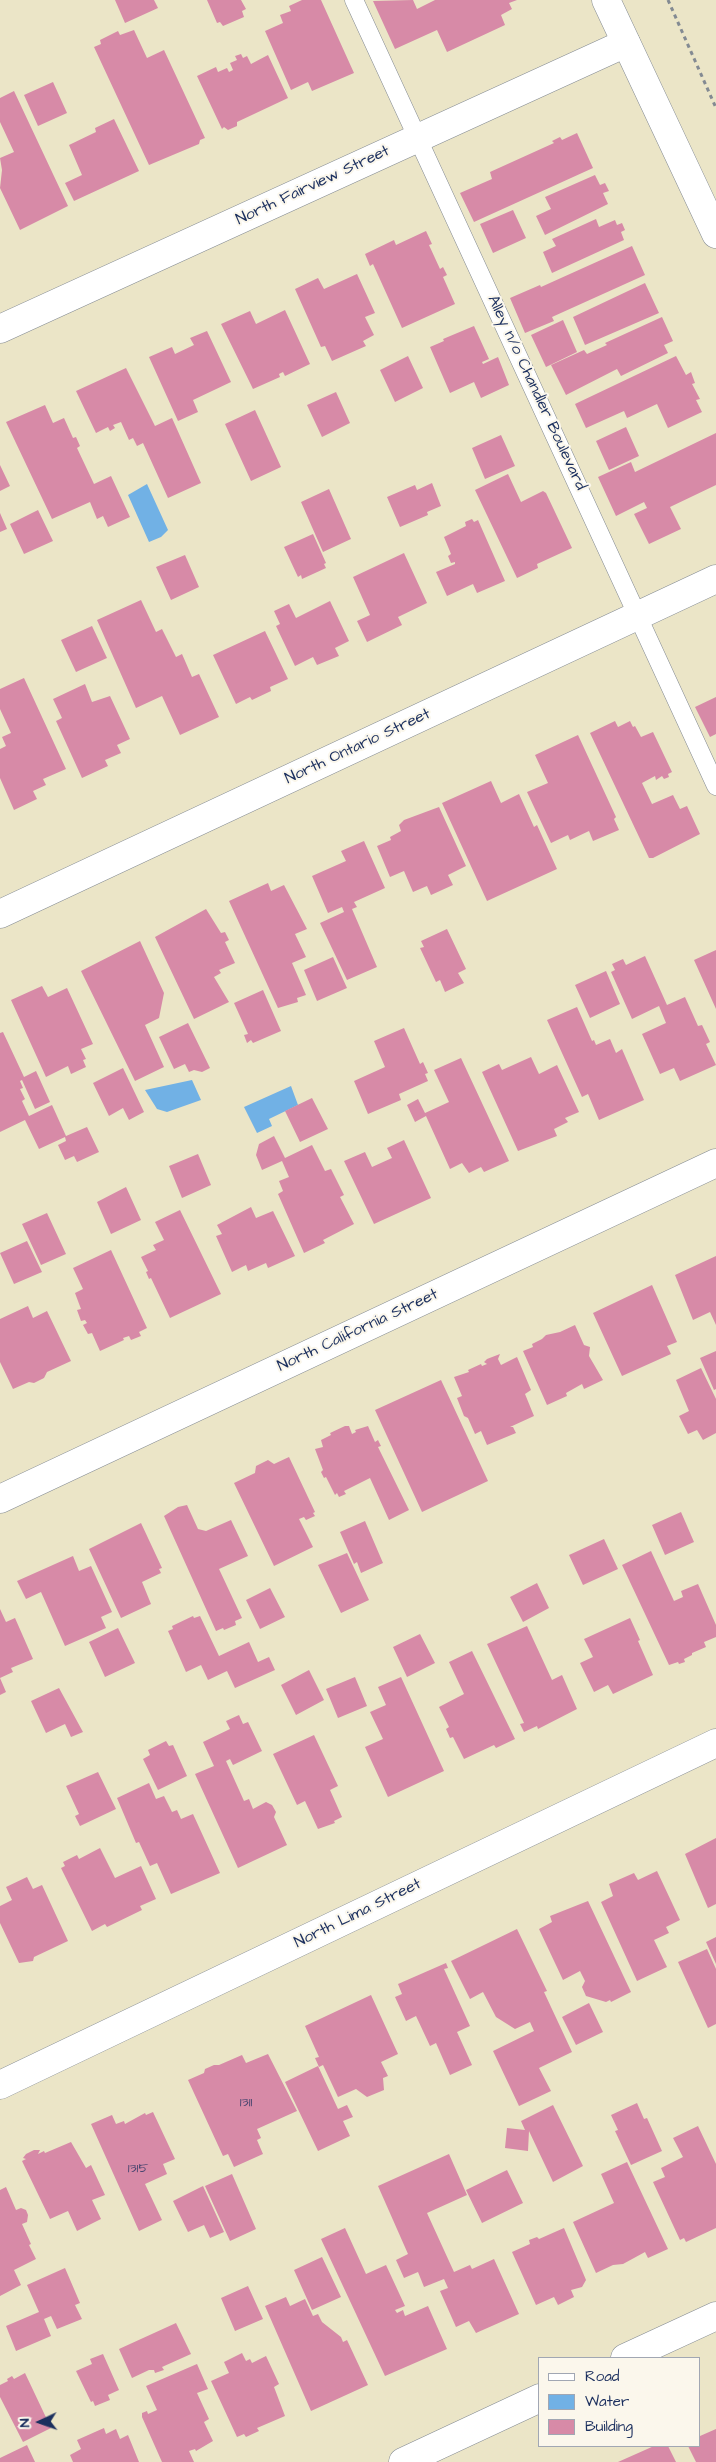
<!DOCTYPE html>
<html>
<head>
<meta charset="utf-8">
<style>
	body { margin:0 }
	#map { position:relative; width:716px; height:2462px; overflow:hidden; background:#ebe5c7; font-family:"Architects Daughter",sans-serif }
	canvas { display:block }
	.legend { position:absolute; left:538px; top:2357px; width:162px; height:90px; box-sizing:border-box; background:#fbf7ec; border:1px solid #a1a7b3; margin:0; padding:6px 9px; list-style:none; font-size:15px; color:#1b2f5e }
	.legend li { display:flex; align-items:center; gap:10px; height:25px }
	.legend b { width:25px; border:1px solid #a1a7b3 }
	.north { position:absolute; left:15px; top:2397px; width:50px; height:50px; -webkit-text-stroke:4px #fbf7ec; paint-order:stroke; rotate:267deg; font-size:14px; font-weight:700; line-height:20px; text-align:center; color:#1b2f5e }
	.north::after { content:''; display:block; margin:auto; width:18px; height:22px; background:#1b2f5e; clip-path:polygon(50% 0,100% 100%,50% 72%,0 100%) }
</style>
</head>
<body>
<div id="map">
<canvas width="716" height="2462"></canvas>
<ul class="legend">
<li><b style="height:6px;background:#fff"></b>Road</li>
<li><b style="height:14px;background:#71b1e5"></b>Water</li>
<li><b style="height:14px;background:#d78aa7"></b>Building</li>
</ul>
<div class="north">N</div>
</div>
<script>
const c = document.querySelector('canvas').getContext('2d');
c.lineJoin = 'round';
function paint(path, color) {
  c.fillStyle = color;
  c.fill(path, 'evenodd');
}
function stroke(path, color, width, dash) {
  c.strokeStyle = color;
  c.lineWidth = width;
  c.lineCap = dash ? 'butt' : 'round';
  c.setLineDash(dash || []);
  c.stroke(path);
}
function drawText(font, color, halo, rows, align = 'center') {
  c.font = font + ' "Architects Daughter",sans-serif';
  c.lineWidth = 4;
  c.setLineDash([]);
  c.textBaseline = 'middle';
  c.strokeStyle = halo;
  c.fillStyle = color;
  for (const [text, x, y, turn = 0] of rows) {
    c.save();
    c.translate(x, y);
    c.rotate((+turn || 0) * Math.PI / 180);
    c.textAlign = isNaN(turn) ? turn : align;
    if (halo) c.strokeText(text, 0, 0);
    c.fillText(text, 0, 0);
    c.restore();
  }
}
paint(new Path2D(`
	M147 484 168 530 161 537 149 542 128 495Z
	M192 1080 201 1100 167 1112 157 1109 145 1090Z
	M291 1086 298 1105 269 1119 272 1126 257 1133 244 1107Z`), '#71b1e5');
paint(new Path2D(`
	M115 0H154L158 8 125 23Z
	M207 0H241L246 9 242 11 244 17 223 26 220 22 217 23Z
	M302 0H321L354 73 312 91 308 82 291 90 265 31 283 23 280 15 291 11 289 6Z
	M413 0 417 9 435 0H517L509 3 512 9 501 15 505 25 447 52 437 30 395 49 373 1Z
	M134 30 147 58 164 50 205 138 200 140 199 144 149 165 94 47 101 44 100 40 118 31 120 35Z
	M241 54 243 58 247 56 251 64 268 55 288 98 237 122V126L228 130 224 127 222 129 197 76 216 67 218 72 227 68 229 72 233 70 230 63 237 60 235 56Z
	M53 82 67 113 38 126 24 95Z
	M14 91 68 206 20 230 0 188 2 170 0 158 14 152 0 122V98Z
	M114 119 139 171 74 201 65 183 82 175 69 145 96 132 95 128Z
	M577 133 593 168 474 222 460 193 492 179 490 172 554 143 552 141 560 137 562 140Z
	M595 175 600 185 605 183 609 191 603 193 608 204 545 235 536 216 551 209 545 197Z
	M513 210 526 238 493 253 480 224Z
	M596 219 599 227 615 220 617 225 622 223 625 230 621 232 624 240 552 273 543 252 556 246 552 239Z
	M426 231 432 244 429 245 440 269 443 267 447 275 443 277 455 304 402 328 373 264 370 266 365 254 394 240 396 245Z
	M632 246 645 275 552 317 554 321 525 333 510 298 540 285 541 287Z
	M357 274 375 313 365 317 374 335 363 341 366 346 332 361 325 346 321 347 295 289 318 278 324 289Z
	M645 283 659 313 585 345 573 317Z
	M285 310 310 364 285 376 283 372 279 374 280 377 253 389 221 324 250 311 256 324Z
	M662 317 673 341 664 345 668 353 621 376 617 369 566 395 551 365 584 350 587 354 607 345 605 343Z
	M563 320 577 352 546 367 531 335Z
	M474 326 489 359 482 362 483 364 498 357 509 385 481 398 474 382 450 393 430 347 444 341 443 339Z
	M207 331 231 382 193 400 198 412 178 421 149 357 172 347 175 354 194 345 190 338Z
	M408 356 423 388 395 402 380 370Z
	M676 356 686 375 691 372 695 383 692 384 700 399 696 400 702 412 668 428 657 404 627 418 624 411 586 428 575 404Z
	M126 368 155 426 172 418 201 483 168 498 143 443 137 446 133 438 129 440 121 422 113 425 115 428 110 431 108 427 96 433 76 391Z
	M336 392 350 423 322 437 307 405Z
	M45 405 53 423 64 418 73 438 76 437 80 446 77 448 94 484 111 476 130 517 108 527 103 516 97 519 90 502 52 519 6 422Z
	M255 410 281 467 251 481 225 424Z
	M626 427 639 456 609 470 596 441Z
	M716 433V485L670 507 681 529 649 544 634 514 647 508 644 502 616 516 598 477 631 462 635 472Z
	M501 435 515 466 485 479 472 448Z
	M0 465 10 486 0 491Z
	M508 474 521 502 543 491 546 493 572 548 537 564 538 568 517 578 475 490Z
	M432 483 441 506 427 512 428 515 400 527 387 497 415 485 417 490Z
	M329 489 351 539 323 552 301 502Z
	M38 510 53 541 24 554 10 524Z
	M0 513 7 529 0 532Z
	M472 519 474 522 478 520 505 581 477 593 473 584 447 596 436 572 455 564V562L451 563 448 556 451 554 444 537 466 526 465 522Z
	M313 534 326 563 324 564 326 568 302 579 301 575 298 577 284 547Z
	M404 553 427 603 398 617 402 625 367 642 357 621 370 615 353 577Z
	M185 555 199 587 171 600 156 567Z
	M141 600 156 632 162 629 176 657 182 654 192 677 199 674 219 717 180 735 162 696 136 708 97 620Z
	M330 601 349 641 335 648 339 656 317 665 313 657 295 666 276 626 280 624 274 611 289 604 296 618Z
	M92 626 107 658 76 672 61 640Z
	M265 631 288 679 270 687 271 691 252 700 250 697 236 704 213 655Z
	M24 678 66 769 43 779 46 785 33 791 37 799 14 810 0 778V749L6 746 2 737 11 733 0 709V689Z
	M85 684 92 702 110 696 130 739 117 745 121 753 105 760 108 766 82 778 56 721 62 718 53 699Z
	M716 697V734L710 737 695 707Z
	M615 721 618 727 630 721 633 727 635 726 641 737 653 732 672 772 668 774 669 777 664 779 662 776 656 780 655 776 642 783 652 804 673 795 680 809 687 806 700 834 653 858H649L590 733Z
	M578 735 616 817 614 819 619 830 593 841 589 831 570 840 568 835 551 843 527 792 548 783 535 755Z
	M491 781 501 803 519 794 534 827 537 825 557 869 487 901 442 803Z
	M439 807 466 866 448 875 453 885 431 895 427 886 413 892 404 871 390 877 377 846 391 840 390 837 401 831 399 825 404 820Z
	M364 841 385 888 354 902 357 907 352 909 377 967 347 980 320 923 344 912 342 907 328 913 312 876 346 861 341 851Z
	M268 883 271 891 284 885 307 929 295 934 306 957 292 963 306 995 297 998 298 1002 278 1008 229 901Z
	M206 909 221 933 225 932 229 940 225 942 235 963 219 970 221 973 214 977 229 1002 194 1019 155 937Z
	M447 929 466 969 458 973 464 983 445 992 440 980 436 982 420 948 424 947 421 941Z
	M140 941 164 993 159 1018 145 1025 164 1067 135 1081 81 971Z
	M716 950V1009L694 960Z
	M645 956 667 1005 685 997 698 1026 702 1025 710 1042 706 1044 716 1065 680 1081 674 1068 660 1074 642 1034 666 1023 659 1006 632 1019 611 972 615 970 612 964 623 959 626 965Z
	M333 957 347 988 317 1001 304 970Z
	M606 971 620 1004 590 1018 575 985Z
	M42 986 48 997 67 988 93 1044 81 1049 86 1059 83 1060 86 1067 71 1074 68 1066 46 1077 11 1000Z
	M263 990 281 1031 253 1043 251 1040 247 1043 244 1035 248 1034 234 1003Z
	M577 1007 592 1041 594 1040 596 1045 610 1039 616 1053 622 1049 644 1100 599 1120 588 1094 582 1097 547 1020Z
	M188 1023 210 1068 202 1072 194 1070 189 1072 185 1064 174 1069 159 1037Z
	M404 1028 420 1064 423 1062 428 1073 425 1074 428 1081 399 1094 401 1100 368 1114 354 1081 385 1067 374 1041Z
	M3 1032 24 1077 36 1071 50 1102 35 1109 22 1080 20 1081 23 1088 20 1089 25 1099 22 1101 29 1116 52 1105 66 1136 87 1127 99 1152 77 1162 74 1156 65 1160 58 1145 66 1141 65 1137 39 1149 25 1120 0 1132V1033Z
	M531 1057 539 1074 557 1065 579 1112 565 1118 568 1122 554 1129 557 1136 518 1151 482 1072 499 1064 502 1070Z
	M461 1058 509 1161 484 1172 481 1167 469 1173 462 1163 450 1169 426 1116 415 1122 407 1105 418 1099 425 1113 449 1102 434 1070Z
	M123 1068 144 1112 129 1120 123 1108 109 1116 93 1083Z
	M312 1098 328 1129 300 1142 285 1111Z
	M274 1136 285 1158 312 1145 325 1171 331 1169 344 1195 340 1197 354 1224 323 1240 325 1243 304 1253 278 1194 283 1191 279 1181 289 1177 282 1161 262 1170 256 1155 259 1144Z
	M404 1140 431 1198 374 1224 344 1161 365 1152 372 1167 392 1158 387 1148Z
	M198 1154 211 1185 182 1198 169 1166Z
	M126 1187 141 1220 111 1234 97 1202Z
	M251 1207 256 1218 273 1211 295 1256 268 1268 266 1263 248 1271 246 1265 232 1272 216 1236 222 1234 217 1225Z
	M180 1210 221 1294 170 1318 151 1278 149 1279 146 1272 148 1271 141 1257 156 1250 153 1245 164 1240 155 1222Z
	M47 1213 66 1254 41 1265 22 1224Z
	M27 1241 42 1272 14 1284 0 1253Z
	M111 1250 147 1328 139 1332 141 1336 131 1340 129 1336 123 1338 124 1340 100 1351 92 1333 88 1334 83 1325 87 1323 85 1320 81 1321 77 1310 81 1309 75 1293 83 1289 73 1268Z
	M716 1256V1325L710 1312 693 1320 675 1275Z
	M652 1285 677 1342 667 1346 671 1354 622 1376 593 1313Z
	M28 1306 33 1318 47 1311 71 1361 47 1372 44 1378 34 1383 29 1382 13 1389 0 1362V1319Z
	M575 1325 584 1345 590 1347 589 1356 603 1380 584 1389 582 1384 566 1393 567 1396 547 1405 523 1351 533 1347 532 1344 542 1339 546 1335 560 1332Z
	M716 1351V1389L714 1390 700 1358Z
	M500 1354 498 1359 501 1365 517 1357 531 1390 525 1394 534 1416 510 1427H513L516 1433 487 1445 481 1431 475 1434 468 1418 464 1416 457 1398 462 1396 454 1377 469 1372 468 1370 481 1364 482 1366 487 1364 484 1362 487 1359Z
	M701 1368 716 1399V1433L703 1440 697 1430 688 1434 679 1416 689 1411 676 1380Z
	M441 1380 488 1481 422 1512 375 1410Z
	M345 1426H349L352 1434 356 1432 355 1430 368 1426 375 1442 378 1440 381 1446 378 1447 409 1510 389 1520 370 1478 344 1491 346 1494 339 1497 337 1493 335 1495 326 1477 324 1478 321 1472 323 1470 315 1449 323 1447 321 1440 331 1435 330 1433Z
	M289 1457 315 1512 313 1513 315 1516 306 1520 304 1517 299 1519 313 1547 274 1566 234 1483 255 1473 256 1466 268 1460 274 1464Z
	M187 1505 198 1529 206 1531 231 1520 248 1556 219 1569 242 1618 235 1621 236 1625 224 1630 223 1628 216 1631 164 1516 178 1507Z
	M681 1512 694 1542 665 1555 652 1525Z
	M365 1521 383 1563 361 1573 357 1562 354 1564 340 1532Z
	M141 1523 162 1568 159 1569 161 1573 142 1582 151 1604 121 1618 89 1549Z
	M604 1539 618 1569 583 1585 569 1555Z
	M651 1551 674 1601 683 1597 681 1591 698 1584 716 1625V1637L704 1642 706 1647 692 1653V1655L684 1659 685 1662 679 1664 678 1662 669 1665 622 1565Z
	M347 1553 369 1600 341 1613 318 1565Z
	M73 1556 79 1571 91 1566 112 1612 101 1617 106 1628 65 1646 41 1592 26 1599 17 1581Z
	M537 1583 549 1608 523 1622 510 1597Z
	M270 1588 285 1617 260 1629 246 1600Z
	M0 1609 6 1622 15 1618 33 1659 11 1668 13 1672 0 1678Z
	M193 1616 194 1618 200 1616 219 1656 249 1642 258 1662 269 1657 275 1670 235 1688 227 1671 208 1680 201 1665 186 1672 168 1631 173 1629 172 1626Z
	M630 1618 640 1640 638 1641 653 1675 613 1694 608 1685 594 1692 580 1663 593 1657 584 1639Z
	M527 1626 552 1680 562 1675 577 1709 538 1729 537 1726 524 1732 520 1724 524 1723 487 1644Z
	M118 1628 135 1663 105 1677 89 1642Z
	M420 1634 435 1663 407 1677 393 1647Z
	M472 1651 515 1739 496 1748 494 1745 464 1759 453 1737 450 1738 446 1729 449 1727 439 1707 464 1694 449 1662Z
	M309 1670 324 1700 296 1715 281 1685Z
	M355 1677 367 1706 338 1718 326 1689Z
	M401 1677 444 1771 388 1797 365 1747 383 1739 370 1712 386 1705 378 1687Z
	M0 1678 6 1692 0 1695Z
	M59 1688 83 1732 71 1737 65 1724 46 1733 31 1701Z
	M239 1715 243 1724 248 1722 262 1751 233 1765 230 1759 226 1761 244 1801 249 1799 253 1809 266 1802 272 1805 276 1812 274 1817 287 1845 238 1868 195 1774 214 1766 203 1742 230 1729 226 1721Z
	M314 1735 338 1786 330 1790 342 1817 334 1821 335 1823 318 1829 305 1801 297 1805 273 1754Z
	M166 1741 169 1746 173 1745 187 1776 158 1790 143 1759 150 1755 148 1750Z
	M98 1772 116 1809 80 1826 75 1816 79 1814 66 1786Z
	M149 1783 156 1799 164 1796 172 1812 177 1810 181 1819 193 1814 220 1873 171 1894 157 1863 150 1866 139 1842 136 1843 117 1798Z
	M716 1838V1904L708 1908 685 1854Z
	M100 1848 115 1878 141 1866 156 1899 140 1906 142 1910 107 1927 105 1924 92 1931 61 1868 65 1866 63 1862 77 1855 79 1859Z
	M657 1871 680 1920 666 1927 669 1933 654 1940 667 1967 637 1981 601 1902 613 1896 609 1884 634 1873 638 1880Z
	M27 1877 33 1889 42 1885 68 1941 34 1957 33 1961 19 1963 0 1923V1906L12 1900 6 1887Z
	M588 1901 631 1992 611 2002 610 2000 606 2002 586 1996 582 1987 585 1981 580 1971 563 1980 539 1929 552 1922 550 1916Z
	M517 1929 547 1991 544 1992 572 2052 539 2068 551 2091 519 2106 493 2051 534 2031 530 2022 515 2029 496 2017 483 1992 470 1999 451 1961Z
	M716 1937V1964L706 1942Z
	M707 1949 716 1969V2024L708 2028 678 1962Z
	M446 1963 448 1968 444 1969 470 2026 457 2032 472 2065 450 2075 436 2043 430 2046 416 2016 406 2021 395 1997 402 1994 398 1984Z
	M371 1995 398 2054 381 2062 388 2076 383 2078 384 2090 367 2097 356 2089 338 2097 323 2065 319 2067 315 2058 319 2057 305 2026Z
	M589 2003 603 2032 576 2045 562 2017Z
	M268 2054 297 2111 257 2129 261 2138 257 2140 263 2154 234 2167 228 2154 223 2156 188 2080 204 2073 205 2069 214 2065H219L242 2055 246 2063Z
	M318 2066 338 2109 347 2105 353 2117 343 2121 350 2136 318 2151 285 2082Z
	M637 2103 644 2119 647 2118 662 2151 631 2165 615 2131 618 2130 611 2115Z
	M553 2105 583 2166 553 2182 529 2131 528 2151 505 2148 507 2128 525 2130 521 2121Z
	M153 2112 175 2159 163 2164 167 2174 145 2184 162 2220 139 2231 91 2124 112 2115 116 2124 124 2121 125 2124 145 2113 146 2115Z
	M698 2126 716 2164V2228L686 2242 684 2238 680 2240 653 2182 665 2177 661 2168 683 2157 673 2138Z
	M71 2142 86 2168 91 2165 105 2195 92 2200 101 2219 77 2231 68 2211 50 2219 22 2161 26 2159 23 2158 26 2154 34 2150H40L38 2154 44 2151 45 2153Z
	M449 2154 467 2195 427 2213 454 2272 470 2265 472 2269 494 2259 519 2314 476 2333 469 2321 456 2327 440 2291 448 2288 444 2279 424 2287 418 2272 404 2278 396 2260 408 2254 378 2186Z
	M627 2162 668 2249 648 2258 645 2252 623 2264 613 2265 596 2273 573 2222 614 2203 601 2174Z
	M507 2170 523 2203 482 2223 466 2190Z
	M232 2174 256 2229 230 2241 205 2186Z
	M203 2186 224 2232 210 2238 204 2225 188 2232 173 2201Z
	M6 2187 16 2210 21 2208 26 2210 28 2215 27 2222 22 2224 31 2244 29 2245 36 2259 14 2270 21 2285 0 2296V2190Z
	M345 2228 366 2274 386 2265 405 2306 395 2310 397 2313 403 2310 405 2316 428 2306 447 2349 385 2376 321 2239Z
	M564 2228 586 2280 582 2287 571 2290 574 2297 558 2305 554 2297 536 2305 512 2252 530 2244 529 2240 537 2237 539 2239Z
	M322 2257 341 2297 312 2310 294 2270Z
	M65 2268 80 2303 75 2305 82 2319 57 2329 51 2316 44 2319 51 2336 16 2351 6 2326 39 2312 27 2285Z
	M248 2286 263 2319 235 2331 221 2298Z
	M286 2297 290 2306 305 2299 313 2316 318 2314 322 2322 341 2337 343 2342 347 2340 368 2385 311 2411 265 2306Z
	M176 2323 191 2354 162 2367 164 2370 155 2373 154 2370H149L132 2378 119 2349Z
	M242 2353 246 2361 250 2359 252 2363 266 2356 279 2384 274 2387 285 2416 257 2428 259 2431 246 2437 244 2434 237 2437 211 2381 229 2373 224 2362Z
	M103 2354 119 2390 108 2395 110 2400 95 2406 93 2401 91 2402 76 2371 92 2364 90 2359Z
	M197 2364 208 2389 197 2393 209 2419 204 2422 213 2441 196 2451 195 2449 189 2451 194 2462H162L142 2417V2413L147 2411 148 2414 157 2410 146 2386Z
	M25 2373 51 2428 23 2442 0 2397V2385L8 2381 7 2379 12 2376 14 2379Z
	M104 2428 106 2434 116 2429 120 2439 128 2435 139 2462H73L70 2455 81 2449 77 2440Z
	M716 2429V2462H696L688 2446H700V2436Z
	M27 2445 35 2462H0V2458Z
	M654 2446H668L676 2462H618Z`), '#d78aa7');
const lane = new Path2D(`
	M354 0 716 786`);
const street = new Path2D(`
	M0 329 626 43
	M0 914 716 579
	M0 2085 716 1743
	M625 2358 716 2316
	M403 2462 540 2398`);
const secondary = new Path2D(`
	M606 0 716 234
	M0 1499 716 1163`);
stroke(lane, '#838a92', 19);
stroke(street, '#838a92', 29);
stroke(secondary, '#838a92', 29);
stroke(new Path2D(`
	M668 0 716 108`), '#838a92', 3, [4, 4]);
stroke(lane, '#fff', 18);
stroke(street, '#fff', 28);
stroke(secondary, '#fff', 28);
drawText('14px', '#4a4670', null, [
	["1311",246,2103],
	["1315",138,2169]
]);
drawText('16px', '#1b2f5e', '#fbf7ec', [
	["North Fairview Street",313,186,-25],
	["Alley n/o Chandler Boulevard",536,393,65],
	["North Ontario Street",358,747,-25],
	["North California Street",358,1331,-25],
	["North Lima Street",358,1914,-26]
]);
</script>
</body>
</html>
